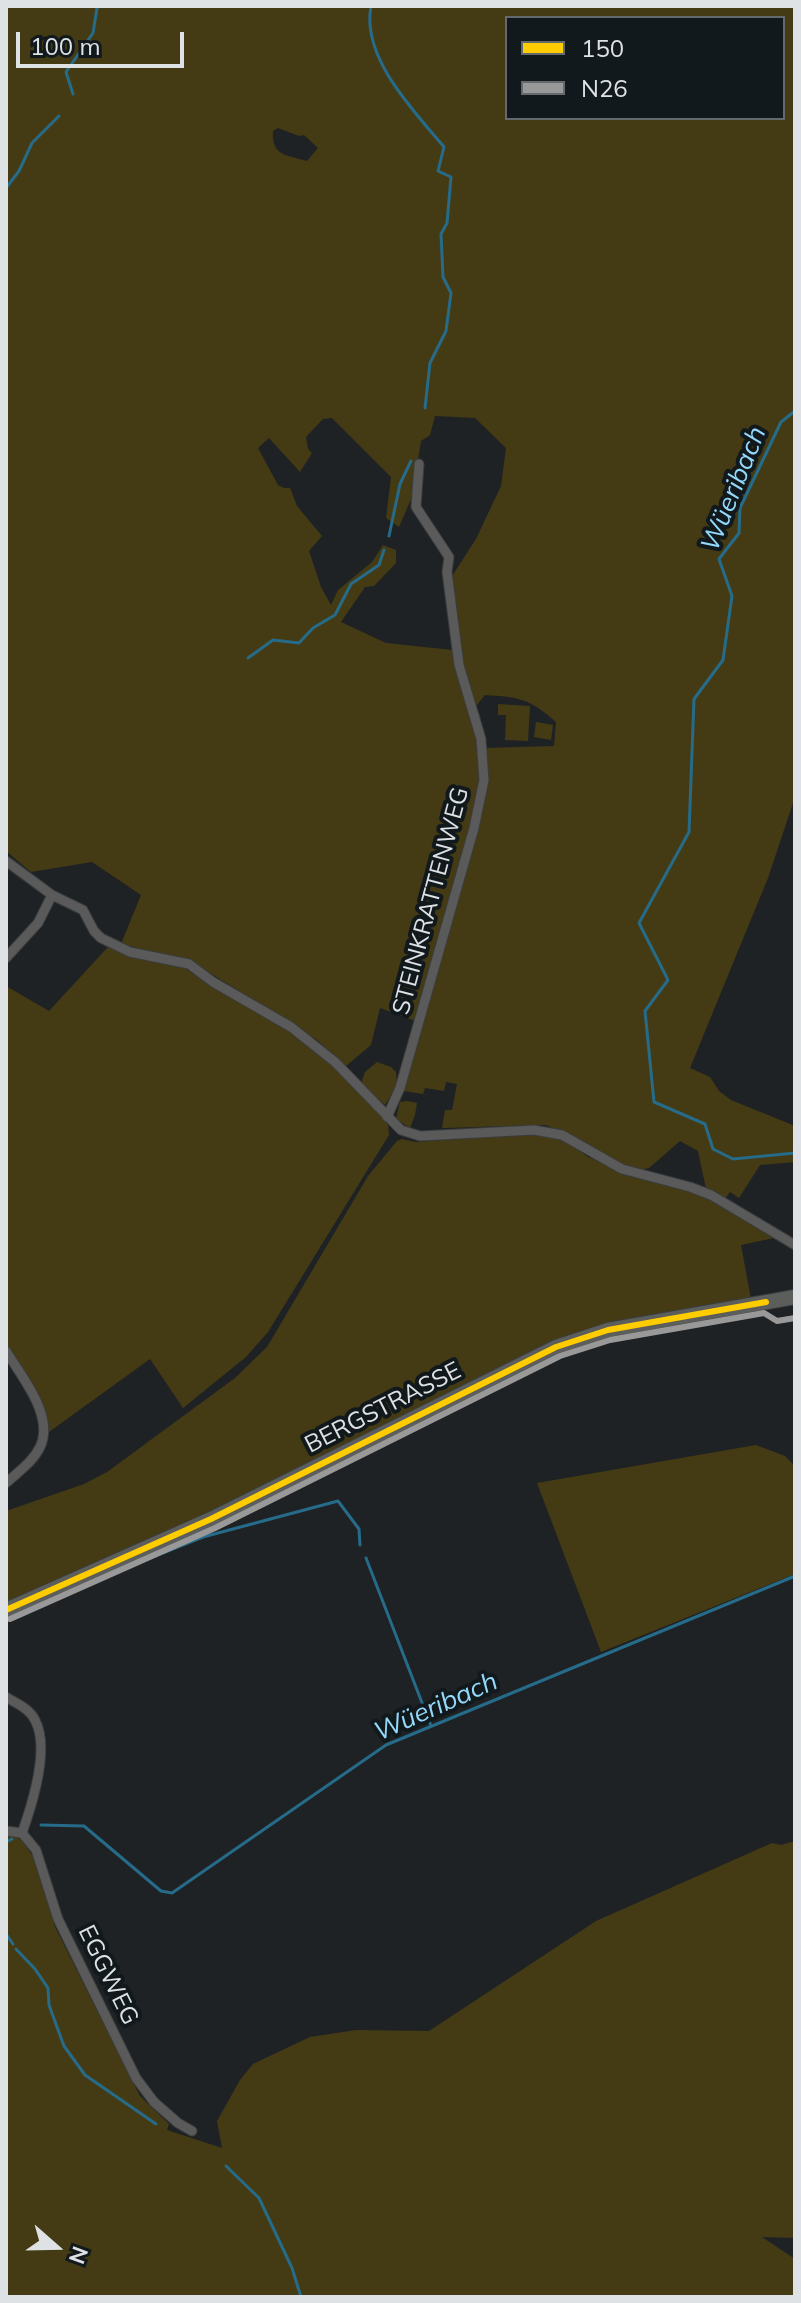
<!DOCTYPE html>
<html>
<head>
<meta charset="utf-8">
<style>
	body { margin:0 }
	#map { position:relative; width:801px; height:2303px; overflow:hidden; background:#1e2224; font-family:Mulish,sans-serif }
	canvas { display:block }
	.frame { position:absolute; inset:0; border:8px solid #dee2e5; pointer-events:none }
	.legend { position:absolute; left:505px; top:16px; width:280px; height:104px; box-sizing:border-box; background:#12191d; border:2px solid #64696d; margin:0; padding:10px 14px; list-style:none; font-size:24px; color:#dee2e5 }
	.legend li { display:flex; align-items:center; gap:16px; height:40px }
	.legend b { width:40px; border:2px solid #64696d }
	.north { position:absolute; left:16px; top:2207px; width:80px; height:80px; -webkit-text-stroke:6px #12191d; paint-order:stroke; rotate:110deg; font-size:22px; font-weight:700; line-height:32px; text-align:center; color:#dee2e5 }
	.north::after { content:''; display:block; margin:auto; width:28px; height:36px; background:#dee2e5; clip-path:polygon(50% 0,100% 100%,50% 72%,0 100%) }
	.scale { position:absolute; left:16px; top:32px; width:168px; height:36px; box-sizing:border-box; border:4px solid #dee2e5; border-top:0; padding-left:10px; font-size:24px; line-height:28px; white-space:nowrap; color:#dee2e5; -webkit-text-stroke:6px #12191d; paint-order:stroke }
</style>
</head>
<body>
<div id="map">
<canvas width="801" height="2303"></canvas>
<div class="frame"></div>
<ul class="legend">
<li><b style="height:10px;background:#fc0"></b>150</li>
<li><b style="height:10px;background:#999"></b>N26</li>
</ul>
<div class="north">N</div>
<div class="scale">100 m</div>
</div>
<script>
const c = document.querySelector('canvas').getContext('2d');
c.lineJoin = 'round';
function paint(path, color) {
  c.fillStyle = color;
  c.fill(path, 'evenodd');
}
function stroke(path, color, width, dash) {
  c.strokeStyle = color;
  c.lineWidth = width;
  c.lineCap = dash ? 'butt' : 'round';
  c.setLineDash(dash || []);
  c.stroke(path);
}
function drawText(font, color, halo, rows, align = 'center') {
  c.font = font + ' Mulish,sans-serif';
  c.lineWidth = 8;
  c.setLineDash([]);
  c.textBaseline = 'middle';
  c.strokeStyle = halo;
  c.fillStyle = color;
  for (const [text, x, y, turn = 0] of rows) {
    c.save();
    c.translate(x, y);
    c.rotate((+turn || 0) * Math.PI / 180);
    c.textAlign = isNaN(turn) ? turn : align;
    if (halo) c.strokeText(text, 0, 0);
    c.fillText(text, 0, 0);
    c.restore();
  }
}
paint(new Path2D(`
	M6 6H795V797L768 878 690 1068 710 1077 719 1091 731 1100 795 1126V1162L760 1165 739 1198 730 1192 725 1199 706 1189 698 1151 680 1141 649 1168 640 1170 605 1157 583 1141 546 1125 442 1128 445 1110H452L457 1084 446 1082 444 1091 425 1088 423 1094 404 1091 421 1023 380 1008 371 1045 346 1066 317 1040 191 961 121 944 141 895 92 862 31 872 6 851ZM507 18H783V118H507ZM278 128 299 136 304 135 318 148 307 161C287 155 271 156 273 131ZM435 416 475 418 506 448 501 486 476 539 452 576 462 651 386 643 341 622 365 587 374 586 396 563V550L383 545 372 562 338 590 331 605 321 587 309 551 322 536 297 506 290 488H284L278 485 258 448 269 438 300 472 312 453 308 449 306 437 323 419 332 418 391 477 386 518 399 527 412 497 421 441 430 435ZM485 695C520 697 530 699 556 722L554 746 485 748 480 715 476 706Z
	M498 704 530 706 528 741 505 740 506 715H498Z
	M536 722 553 725 551 740 534 737Z
	M108 947 136 957 184 968 290 1031 339 1071 388 1124 389 1135 268 1332 246 1357 183 1408 150 1359 49 1432 46 1415 6 1348V986L49 1011Z
	M377 1062 391 1067 396 1072 397 1085 385 1105 361 1084 365 1072Z
	M407 1101 417 1103 415 1115 410 1128 396 1119 400 1102Z
	M530 1134 555 1138 571 1145 588 1157 624 1172 695 1191 774 1238 741 1245 751 1299 587 1330 238 1501 6 1603V1511L84 1484 107 1472 235 1378 267 1347 368 1176 397 1141 402 1139 415 1142Z
	M756 1445 785 1456 795 1466V1574L601 1652 537 1483Z
	M6 1834 21 1839 36 1861 55 1927 140 2096 169 2124 167 2130 222 2148 217 2121 240 2080 253 2064 310 2037 356 2030 429 2031 596 1921 772 1843 781 1845 795 1841V2238L762 2237 795 2259V2297H6Z`), '#443b14');
stroke(new Path2D(`
	M371 6C361 57 413 110 444 147L438 171 451 177 447 223 441 234 443 277 451 293 446 331 430 363 425 408
	M73 94 66 72 93 33 97 8 100 6
	M6 188 19 171 32 143 59 116
	M795 411 781 422 740 508 739 533 719 559 732 596 723 660 694 699 689 832 639 923 668 980 645 1011 654 1102 705 1124 713 1149 733 1159 795 1153
	M389 536 400 484 411 461
	M248 658 273 640 299 643 313 628 335 615 351 584 379 565 384 550
	M366 1558 431 1726
	M54 1596 203 1537 338 1501 359 1529 360 1545
	M41 1825 84 1826 161 1891 172 1893 386 1745 795 1576
	M6 1842 12 1839
	M6 1934 13 1944
	M16 1949 35 1969 48 1988 49 2005 64 2046 85 2075 156 2124
	M226 2166 259 2198 292 2268 301 2297`), '#266b89', 3);
const street = new Path2D(`
	M6 861 52 895 83 910 94 931 101 938 130 952 189 964 213 982 291 1027 335 1062 401 1130 420 1136 534 1130 562 1135 622 1169 690 1187 711 1195 795 1245
	M6 958 38 923 52 895
	M387 1117 400 1088 474 828 484 780 481 739 459 665 447 572 449 557 416 507 419 464
	M6 1351C21 1376 55 1416 40 1447 33 1462 18 1472 6 1483
	M6 1697C17 1704 29 1708 35 1720 50 1748 32 1805 22 1833
	M6 1831 22 1833 36 1850 58 1919 136 2078 154 2102 178 2123 192 2131`);
const secondary = new Path2D(`
	M6 1610 211 1519 556 1347 608 1330 795 1297`);
stroke(street, '#3a3d3e', 11);
stroke(secondary, '#3a3d3e', 16);
stroke(street, '#5a5a5a', 9);
stroke(secondary, '#5c5e5c', 14);
stroke(new Path2D(`
	M6 1610 211 1519 556 1347 608 1330 766 1302`), '#fc0', 6);
stroke(new Path2D(`
	M10 1619 215 1528 560 1356 610 1340 764 1313 777 1321 795 1318`), '#999', 6);
drawText('24px', '#dee2e5', '#12191d', [
	["STEINKRATTENWEG",431,901,-75],
	["BERGSTRASSE",383,1408,-27],
	["EGGWEG",108,1975,64]
]);
drawText('italic 26px', '#94d9fb', '#12191d', [
	["Wüeribach",734,489,-68],
	["Wüeribach",436,1707,-24]
]);
</script>
</body>
</html>
